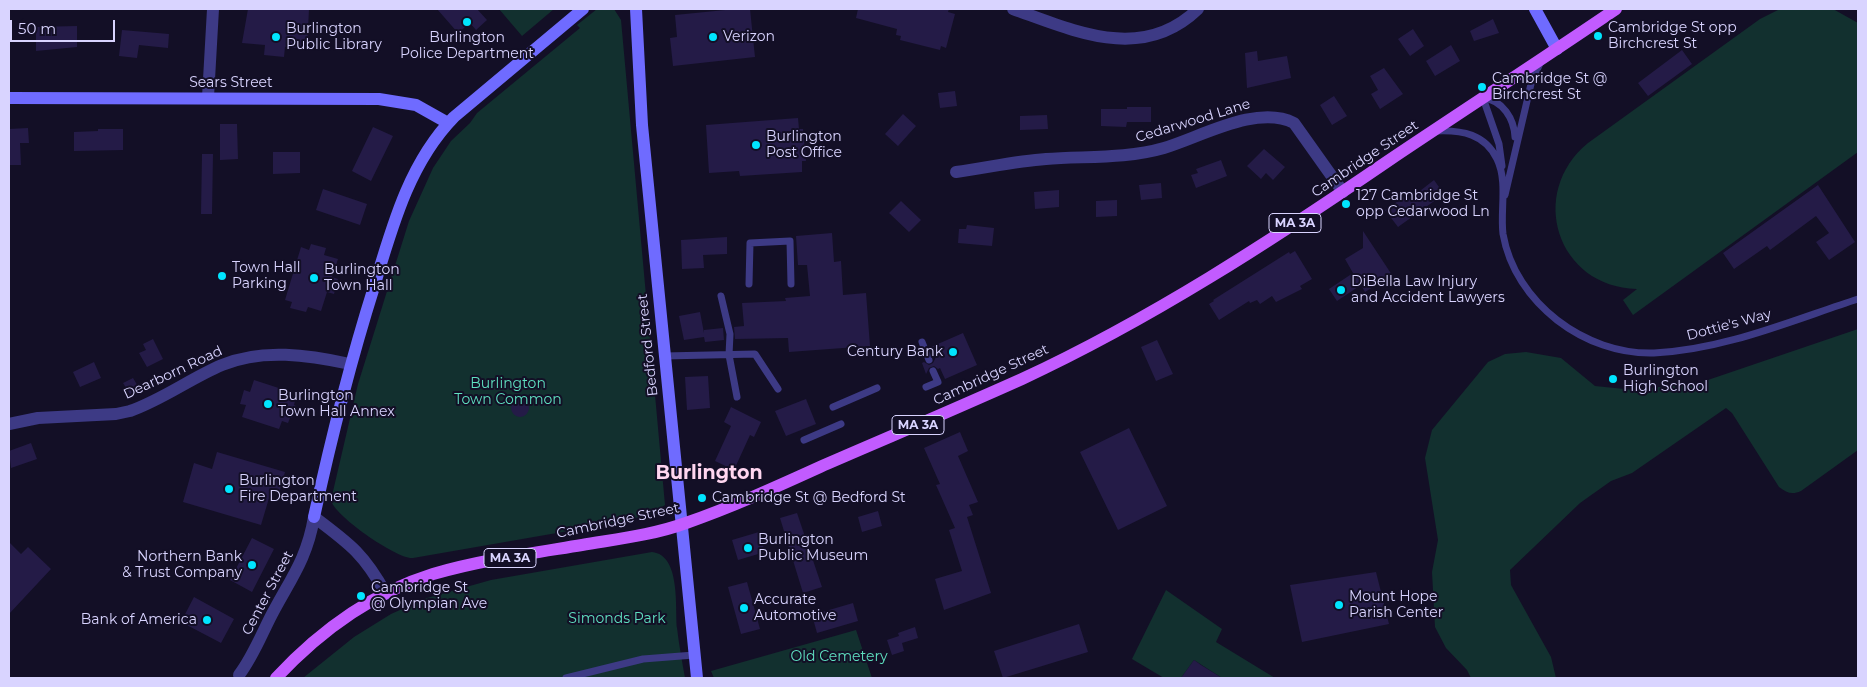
<!DOCTYPE html>
<html>
<head>
<meta charset="utf-8">
<style>
	body { margin:0 }
	#map { position:relative; width:1867px; height:687px; overflow:hidden; background:#130f26; font-family:Montserrat,sans-serif }
	canvas { display:block }
	.frame { position:absolute; inset:0; border:10px solid #d9d4ff; pointer-events:none }
	.scale { position:absolute; left:10px; top:20px; width:105px; height:22px; box-sizing:border-box; border:2px solid #d9d4ff; border-top:0; padding-left:6px; font-size:15px; line-height:18px; white-space:nowrap; color:#d9d4ff; -webkit-text-stroke:4px #130f26; paint-order:stroke }
</style>
</head>
<body>
<div id="map">
<canvas width="1867" height="687"></canvas>
<div class="frame"></div>
<div class="scale">50 m</div>
</div>
<script>
const c = document.querySelector('canvas').getContext('2d');
c.lineJoin = 'round';
function paint(path, color) {
  c.fillStyle = color;
  c.fill(path, 'evenodd');
}
function stroke(path, color, width, dash) {
  c.strokeStyle = color;
  c.lineWidth = width;
  c.lineCap = dash ? 'butt' : 'round';
  c.setLineDash(dash || []);
  c.stroke(path);
}
function drawText(font, color, halo, rows, align = 'center') {
  c.font = font + ' Montserrat,sans-serif';
  c.lineWidth = 4;
  c.setLineDash([]);
  c.textBaseline = 'middle';
  c.strokeStyle = halo;
  c.fillStyle = color;
  for (const [text, x, y, turn = 0] of rows) {
    c.save();
    c.translate(x, y);
    c.rotate((+turn || 0) * Math.PI / 180);
    c.textAlign = isNaN(turn) ? turn : align;
    if (halo) c.strokeText(text, 0, 0);
    c.fillText(text, 0, 0);
    c.restore();
  }
}
paint(new Path2D(`
	M499 9H554L522 36Z
	M597 9H614L621 20 665 505 651 514 620 522 413 558C398 560 333 515 331 500L358 384 409 221 433 168 451 141 470 123 477 113 580 28 577 25Z
	M1780 9H1833L1858 23V152L1633 315 1623 300 1637 289C1557 287 1527 193 1588 143L1760 19Z
	M1858 329V450L1801 491C1792 495 1787 493 1779 487L1732 413 1726 408 1632 473 1611 481 1580 503 1510 570 1511 585 1551 657 1556 678H1471L1467 670 1446 648 1435 627 1432 572 1438 540 1425 458 1432 430 1488 362 1505 354 1526 352 1561 358 1595 386 1634 390 1702 382Z
	M652 552C681 555 675 608 677 628 679 645 682 661 685 678H303L354 637 391 614 427 598 491 580Z
	M1166 590 1222 629 1216 642 1275 678H1222L1194 660 1181 678H1164L1132 659Z
	M856 630 872 678H714L711 671Z`), '#12302f');
paint(new Path2D(`
	M248 9H309L307 49 285 47 284 57 264 55 265 45 242 43Z
	M437 9H477L487 20 476 30 470 23 458 33Z
	M735 9H750L755 57 673 66 670 38 677 37 675 15Z
	M858 9H949L948 12 955 14 946 48 941 46 940 50 900 40 901 36 896 35 897 29 856 18Z
	M1493 19 1499 33 1474 41 1470 31Z
	M77 26V47L36 51V27Z
	M1413 29 1424 46 1410 56 1398 39Z
	M122 30 169 34 168 48 139 45 137 58 119 56Z
	M1451 45 1460 61 1435 76 1426 61Z
	M1682 50 1692 64 1648 96 1638 83Z
	M1257 51 1258 61 1287 56 1291 78 1247 88 1245 53Z
	M1384 68 1403 94 1380 109 1371 94 1378 90 1370 76Z
	M955 91 957 106 940 108 938 93Z
	M1334 96 1347 116 1332 125 1320 105Z
	M1127 107H1151V122H1127L1126 127 1101 126V109H1127Z
	M903 114 916 126 898 146 885 134Z
	M1047 115 1048 129 1020 130V116Z
	M798 118 799 129H803L806 161H802V172L740 176 739 171 709 173 706 125Z
	M220 124H237L238 159 220 160Z
	M373 127 393 136 371 181 352 171Z
	M28 128 29 143H20L21 165H9V129Z
	M98 129H123V150L74 151V132L98 131Z
	M1264 149 1285 167 1273 180 1266 173 1261 179 1247 166Z
	M273 152H300V173L273 174Z
	M202 154H213L212 214H201Z
	M1221 160 1227 176 1196 188 1191 175 1198 173 1196 169Z
	M1434 180 1444 194 1398 227 1385 210 1404 197 1407 201Z
	M1161 183 1162 198 1141 200 1139 185Z
	M1818 185 1855 242 1829 260 1816 242 1829 233 1816 216 1770 250 1767 246 1734 269 1723 253Z
	M323 189 367 204 360 225 316 210Z
	M1059 190V207L1035 209 1034 192Z
	M1117 200V216L1096 217V201Z
	M901 201 921 220 909 232 889 213Z
	M967 225 994 228 992 246 958 243 959 229H966Z
	M1363 231 1392 275 1365 292 1361 285 1337 301 1329 289 1353 273 1345 259 1363 248Z
	M832 233 834 262 841 261 843 295 866 293 870 346 789 352 788 338 735 339 734 327 744 326 742 303 786 301 785 298 810 296 807 265H798L796 236Z
	M727 237V254L703 255 704 268 682 269 681 240Z
	M311 244 326 248 324 255 338 259 332 277 338 279 334 294 327 292 321 311 308 307 306 312 290 308 292 302 285 300 301 247 309 250Z
	M1295 251 1312 279 1300 286 1302 289 1276 302 1272 296 1260 304 1257 300 1250 303 1249 301 1219 320 1209 304 1214 301 1213 300 1289 252 1290 254Z
	M700 312 704 333V330L723 328 724 340 705 342 704 337 684 340 679 316Z
	M963 333 977 365 945 379 940 368 938 369 934 366 929 368 926 374 922 363 924 362 929 365 933 363 936 357 931 347Z
	M153 339 163 359 147 367 139 353 146 350 143 344Z
	M1157 340 1173 374 1156 381 1141 347Z
	M94 362 101 378 80 387 73 372Z
	M708 376 710 408 687 410 685 377Z
	M133 378 139 388 130 394 123 383Z
	M254 380 291 392 289 399 295 401 294 405 296 406 292 418H290L288 423 282 421 279 429 242 417 246 405 240 404 244 390 250 392Z
	M511 408a9 9 0 1 1 18 0a9 9 0 1 1-18 0Z
	M806 399 816 424 786 436 775 411Z
	M731 407 761 422 754 437 750 435 734 470 715 461 731 426 724 422Z
	M1129 428 1167 506 1118 530 1080 452Z
	M960 432 968 451 958 456 978 502 969 505 973 515 967 517 991 593 944 610 935 579 962 571 949 530 955 528 936 485 940 484 924 448Z
	M31 443 37 459 11 468 9 451Z
	M217 452 285 472 280 490 272 488 261 525 183 502 194 463 212 469Z
	M878 511 882 526 862 532 858 517Z
	M797 513 822 587 803 593 780 518Z
	M759 532 765 552 738 560 732 540Z
	M252 538 274 549 252 592 230 580Z
	M9 542 21 554 28 547 51 569 9 614Z
	M1376 572 1389 624 1302 642 1290 585Z
	M747 582 760 629 741 634 728 587Z
	M194 597 234 619 221 643 181 622Z
	M853 603 858 621 817 633 812 615Z
	M1079 624 1088 652 1003 678 994 651Z
	M915 627 918 638 902 643 904 651 892 655 887 640 899 636 898 633Z
	M1194 660 1201 665 1222 678H1181Z`), '#241b47');
stroke(new Path2D(`
	M1437 131C1462 130 1485 134 1497 159 1508 182 1500 210 1503 234 1515 303 1585 355 1654 353 1724 350 1793 320 1858 299
	M1502 166 1499 144 1483 98C1503 100 1514 119 1515 137
	M1505 195 1531 84 1540 63
	M749 284 750 243 790 241 791 284
	M721 296 730 334 729 355 737 397
	M922 342 929 360
	M664 356 755 354 778 389
	M926 387 938 382 933 371
	M833 407 877 388
	M804 440 841 424
	M566 678 643 659 694 655`), '#3d3a85', 7);
stroke(new Path2D(`
	M1013 9C1075 31 1142 63 1198 9
	M208 97 213 9
	M956 172C986 168 1016 161 1046 159 1085 156 1126 159 1164 148 1201 137 1257 104 1294 123L1343 192
	M9 424 38 418 116 414 130 411C162 400 191 378 222 365 262 348 309 355 350 364
	M239 675C252 658 260 638 270 618 289 581 307 560 314 517 350 544 364 554 386 594`), '#3d3a85', 12);
stroke(new Path2D(`
	M636 9 642 125 697 678
	M1535 9 1557 49
	M9 98 379 99 416 105 448 123
	M314 517C331 439 350 363 374 287 392 227 409 163 454 117L583 9`), '#6f6bff', 12);
stroke(new Path2D(`
	M276 678C319 632 372 593 433 574 481 560 533 553 582 545 617 539 653 535 686 523 732 507 776 487 820 467 887 438 955 409 1022 379 1151 319 1271 241 1388 161 1464 110 1541 60 1616 9`), '#c25bff', 12);
for (const [x, y, r, color] of [
	[467,22,5,"#00e5ff"],
	[1598,36,5,"#00e5ff"],
	[276,37,5,"#00e5ff"],
	[713,37,5,"#00e5ff"],
	[1482,87,5,"#00e5ff"],
	[756,145,5,"#00e5ff"],
	[1346,204,5,"#00e5ff"],
	[222,276,5,"#00e5ff"],
	[314,278,5,"#00e5ff"],
	[1341,290,5,"#00e5ff"],
	[953,352,5,"#00e5ff"],
	[1613,379,5,"#00e5ff"],
	[268,404,5,"#00e5ff"],
	[229,489,5,"#00e5ff"],
	[702,498,5,"#00e5ff"],
	[748,548,5,"#00e5ff"],
	[252,565,5,"#00e5ff"],
	[361,596,5,"#00e5ff"],
	[1339,605,5,"#00e5ff"],
	[744,608,5,"#00e5ff"],
	[207,620,5,"#00e5ff"]
]) {
  const dot = new Path2D();
  dot.arc(x, y, r, 0, 2 * Math.PI);
  c.fillStyle = color;
  c.fill(dot);
  stroke(dot, '#130f26', 2);
}
for (const [x, y, w] of [
	[1295,223,52],
	[918,425,52],
	[510,558,52]
]) {
  const box = new Path2D();
  box.roundRect(x - w / 2, y - 9.5, w, 19, 4);
  c.fillStyle = '#130f26';
  c.fill(box);
  stroke(box, '#d9d4ff', 1);
}
drawText('bold 12px', '#d9d4ff', null, [
	["MA 3A",1295,223],
	["MA 3A",918,425],
	["MA 3A",510,558]
]);
drawText('14px', '#d9d4ff', '#130f26', [
	["Cambridge St opp",1608,28],
	["Birchcrest St",1608,44],
	["Burlington",286,29],
	["Public Library",286,45],
	["Verizon",723,37],
	["Burlington",467,38,"center"],
	["Police Department",467,54,"center"],
	["Cambridge St @",1492,79],
	["Birchcrest St",1492,95],
	["Burlington",766,137],
	["Post Office",766,153],
	["127 Cambridge St",1356,196],
	["opp Cedarwood Ln",1356,212],
	["Town Hall",232,268],
	["Parking",232,284],
	["Burlington",324,270],
	["Town Hall",324,286],
	["DiBella Law Injury",1351,282],
	["and Accident Lawyers",1351,298],
	["Century Bank",943,352,"right"],
	["Burlington",1623,371],
	["High School",1623,387],
	["Burlington",278,396],
	["Town Hall Annex",278,412],
	["Burlington",239,481],
	["Fire Department",239,497],
	["Cambridge St @ Bedford St",712,498],
	["Burlington",758,540],
	["Public Museum",758,556],
	["Northern Bank",242,557,"right"],
	["& Trust Company",242,573,"right"],
	["Cambridge St",371,588],
	["@ Olympian Ave",371,604],
	["Mount Hope",1349,597],
	["Parish Center",1349,613],
	["Accurate",754,600],
	["Automotive",754,616],
	["Bank of America",197,620,"right"]
], 'left');
drawText('14px', '#d9d4ff', '#130f26', [
	["Sears Street",231,83],
	["Cedarwood Lane",1193,121,-17],
	["Cambridge Street",1365,159,-34],
	["Dottie's Way",1729,325,-15],
	["Bedford Street",648,345,-96],
	["Dearborn Road",173,373,-25],
	["Cambridge Street",991,375,-25],
	["Cambridge Street",618,521,-12],
	["Center Street",268,593,-62]
]);
drawText('14px', '#5fe0c0', '#130f26', [
	["Burlington",508,384],
	["Town Common",508,400],
	["Simonds Park",617,619],
	["Old Cemetery",839,657]
]);
drawText('bold 19px', '#ffd6f0', '#130f26', [
	["Burlington",709,473]
]);
</script>
</body>
</html>
